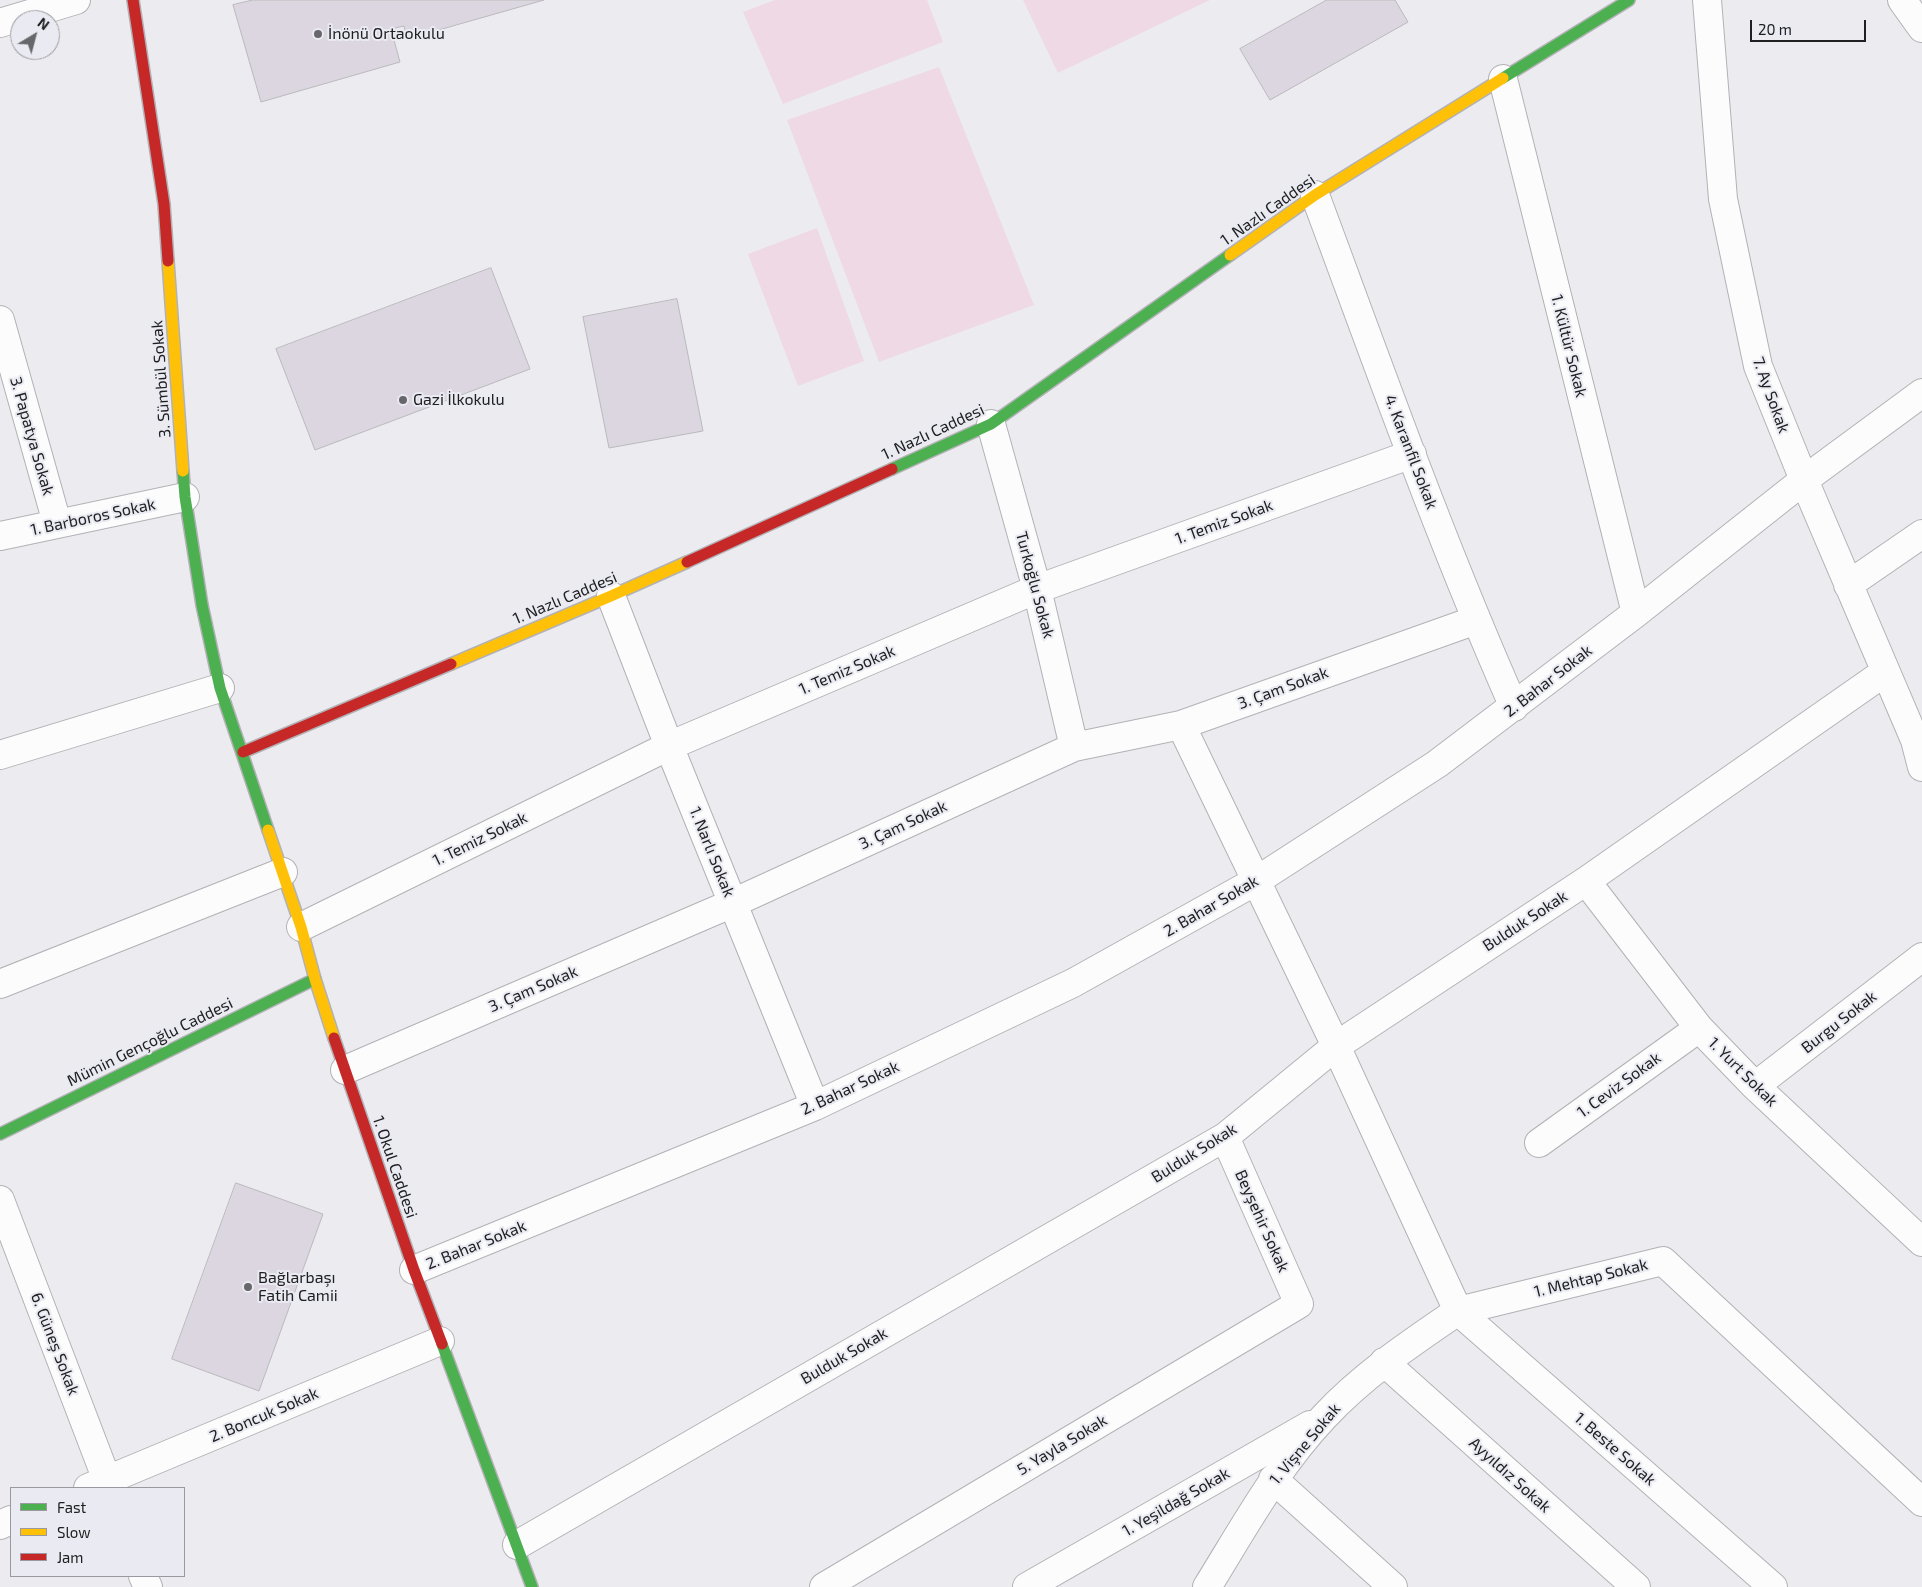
<!DOCTYPE html>
<html>
<head>
<meta charset="utf-8">
<style>
	body { margin:0 }
	#map { position:relative; width:1922px; height:1587px; overflow:hidden; background:#ececf0; font-family:"Exo 2",sans-serif }
	canvas { display:block }
	.legend { position:absolute; left:10px; top:1487px; width:175px; height:90px; box-sizing:border-box; background:#eaeaf2; border:1px solid #99999f; margin:0; padding:6px 9px; list-style:none; font-size:15px; color:#202023 }
	.legend li { display:flex; align-items:center; gap:10px; height:25px }
	.legend b { width:25px; border:1px solid #99999f }
	.north { position:absolute; left:10px; top:10px; width:50px; height:50px; box-sizing:border-box; background:#eaeaf2; border:1px solid #99999f; border-radius:50%; rotate:37deg; font-size:14px; font-weight:700; line-height:20px; text-align:center; color:#202023 }
	.north::after { content:''; display:block; margin:auto; width:18px; height:22px; background:#67676b; clip-path:polygon(50% 0,100% 100%,50% 72%,0 100%) }
	.scale { position:absolute; left:1750px; top:20px; width:116px; height:22px; box-sizing:border-box; border:2px solid #202023; border-top:0; padding-left:6px; font-size:15px; line-height:18px; white-space:nowrap; color:#202023; -webkit-text-stroke:4px #eaeaf2; paint-order:stroke }
</style>
</head>
<body>
<div id="map">
<canvas width="1922" height="1587"></canvas>
<ul class="legend">
<li><b style="height:6px;background:#4caf50"></b>Fast</li>
<li><b style="height:6px;background:#ffc107"></b>Slow</li>
<li><b style="height:6px;background:#c62828"></b>Jam</li>
</ul>
<div class="north">N</div>
<div class="scale">20 m</div>
</div>
<script>
const c = document.querySelector('canvas').getContext('2d');
c.lineJoin = 'round';
function paint(path, color) {
  c.fillStyle = color;
  c.fill(path, 'evenodd');
}
function stroke(path, color, width, dash) {
  c.strokeStyle = color;
  c.lineWidth = width;
  c.lineCap = dash ? 'butt' : 'round';
  c.setLineDash(dash || []);
  c.stroke(path);
}
function drawText(font, color, halo, rows, align = 'center') {
  c.font = font + ' "Exo 2",sans-serif';
  c.lineWidth = 4;
  c.setLineDash([]);
  c.textBaseline = 'middle';
  c.strokeStyle = halo;
  c.fillStyle = color;
  for (const [text, x, y, turn = 0] of rows) {
    c.save();
    c.translate(x, y);
    c.rotate((+turn || 0) * Math.PI / 180);
    c.textAlign = isNaN(turn) ? turn : align;
    if (halo) c.strokeText(text, 0, 0);
    c.fillText(text, 0, 0);
    c.restore();
  }
}
paint(new Path2D(`
	M775 0H927L943 42 783 104 743 12Z
	M1023 0H1210L1058 73Z
	M939 67 1034 305 879 362 787 120Z
	M817 228 864 361 798 386 748 254Z`), '#eed9e5');
const building = new Path2D(`
	M253 0H544L407 39 404 26 391 29 400 62 261 102 233 5Z
	M1327 0H1395L1408 22 1270 100 1240 49Z
	M491 268 530 369 315 450 276 349Z
	M677 299 703 431 609 448 583 317Z
	M236 1183 323 1214 259 1391 172 1359Z`);
paint(building, '#dcd6e0');
stroke(building, '#bab9bc', 1);
const street = new Path2D(`
	M1707 0 1723 199 1758 366 1804 480 1915 740 1922 767
	M1902 0 1922 28
	M0 23 76 0
	M1503 79 1636 613
	M1315 195C1379 367 1440 540 1514 707
	M0 320 57 523
	M991 424 1037 589 1074 747
	M0 536 185 497
	M1848 585 1922 534
	M611 596 669 746 815 1106
	M1181 725 1336 1046 1458 1311 1663 1261 1922 1502
	M0 755 220 688
	M1586 881 1699 1028 1755 1086 1922 1242
	M301 927 669 746 1037 589 1412 454
	M0 984 283 872
	M345 1070 733 903 1074 747 1181 725 1476 620
	M1755 1086 1922 957
	M1539 1143 1699 1028
	M0 1200 110 1488
	M414 1270 815 1106 1073 983 1256 881 1437 764 1636 613 1804 480 1922 393
	M1384 1362 1636 1587
	M1273 1479 1393 1587
	M88 1488 440 1341
	M0 1525 11 1520
	M517 1545 1225 1137 1336 1046 1586 881 1885 672
	M143 1576 148 1587
	M824 1587 1299 1304 1225 1137
	M1027 1587 1310 1425
	M1207 1587C1243 1529 1276 1468 1324 1417 1363 1375 1411 1343 1458 1311L1773 1587`);
const fast = new Path2D(`
	M1503 78 1629 0
	M892 469 991 424 1230 255
	M183 471 185 497 202 605 220 688 268 830
	M0 1134 315 979
	M442 1344 532 1587`);
const slow = new Path2D(`
	M1230 255 1315 195 1503 78
	M168 261 183 471
	M451 664 611 596 687 562
	M268 830 301 927 315 979 334 1038`);
const jam = new Path2D(`
	M133 0 164 204 168 261
	M687 562 892 469
	M243 752 451 664
	M334 1038 414 1270 442 1344`);
stroke(street, '#b2b2b6', 30);
stroke(fast, '#b2b2b6', 14);
stroke(slow, '#b2b2b6', 14);
stroke(jam, '#b2b2b6', 14);
stroke(street, '#fcfcfd', 28);
stroke(fast, '#4caf50', 11);
stroke(slow, '#ffc107', 11);
stroke(jam, '#c62828', 11);
for (const [x, y, r, color] of [
	[318,34,5,"#67676b"],
	[403,400,5,"#67676b"],
	[248,1287,5,"#67676b"]
]) {
  const dot = new Path2D();
  dot.arc(x, y, r, 0, 2 * Math.PI);
  c.fillStyle = color;
  c.fill(dot);
  stroke(dot, '#eaeaf2', 2);
}
drawText('16px', '#202023', '#eaeaf2', [
	["İnönü Ortaokulu",328,34],
	["Gazi İlkokulu",413,400],
	["Bağlarbaşı",258,1278],
	["Fatih Camii",258,1296]
], 'left');
drawText('16px', '#202023', '#eaeaf2', [
	["1. Nazlı Caddesi",1268,210,-35],
	["1. Kültür Sokak",1569,346,76],
	["3. Sümbül Sokak",161,379,-94],
	["7. Ay Sokak",1771,395,70],
	["1. Nazlı Caddesi",933,432,-25],
	["3. Papatya Sokak",32,436,74],
	["4. Karanfil Sokak",1411,452,69],
	["1. Barboros Sokak",93,517,-12],
	["1. Temiz Sokak",1224,522,-20],
	["Turkoğlu Sokak",1035,585,75],
	["1. Nazlı Caddesi",565,598,-23],
	["1. Temiz Sokak",847,670,-23],
	["2. Bahar Sokak",1548,681,-38],
	["3. Çam Sokak",1283,688,-20],
	["3. Çam Sokak",903,825,-25],
	["1. Temiz Sokak",480,839,-26],
	["1. Narlı Sokak",712,852,68],
	["2. Bahar Sokak",1211,906,-30],
	["Bulduk Sokak",1525,921,-33],
	["3. Çam Sokak",533,989,-23],
	["Burgu Sokak",1839,1022,-38],
	["Mümin Gençoğlu Caddesi",150,1042,-26],
	["1. Yurt Sokak",1743,1072,45],
	["1. Ceviz Sokak",1619,1085,-36],
	["2. Bahar Sokak",850,1088,-25],
	["Bulduk Sokak",1194,1153,-32],
	["1. Okul Caddesi",395,1167,71],
	["Beyşehir Sokak",1262,1221,66],
	["2. Bahar Sokak",476,1245,-22],
	["1. Mehtap Sokak",1591,1278,-14],
	["6. Güneş Sokak",55,1344,69],
	["Bulduk Sokak",844,1356,-30],
	["2. Boncuk Sokak",264,1415,-23],
	["1. Vişne Sokak",1305,1444,-50],
	["5. Yayla Sokak",1062,1445,-31],
	["1. Beste Sokak",1615,1449,41],
	["Ayyıldız Sokak",1510,1475,42],
	["1. Yeşildağ Sokak",1176,1502,-30]
]);
</script>
</body>
</html>
